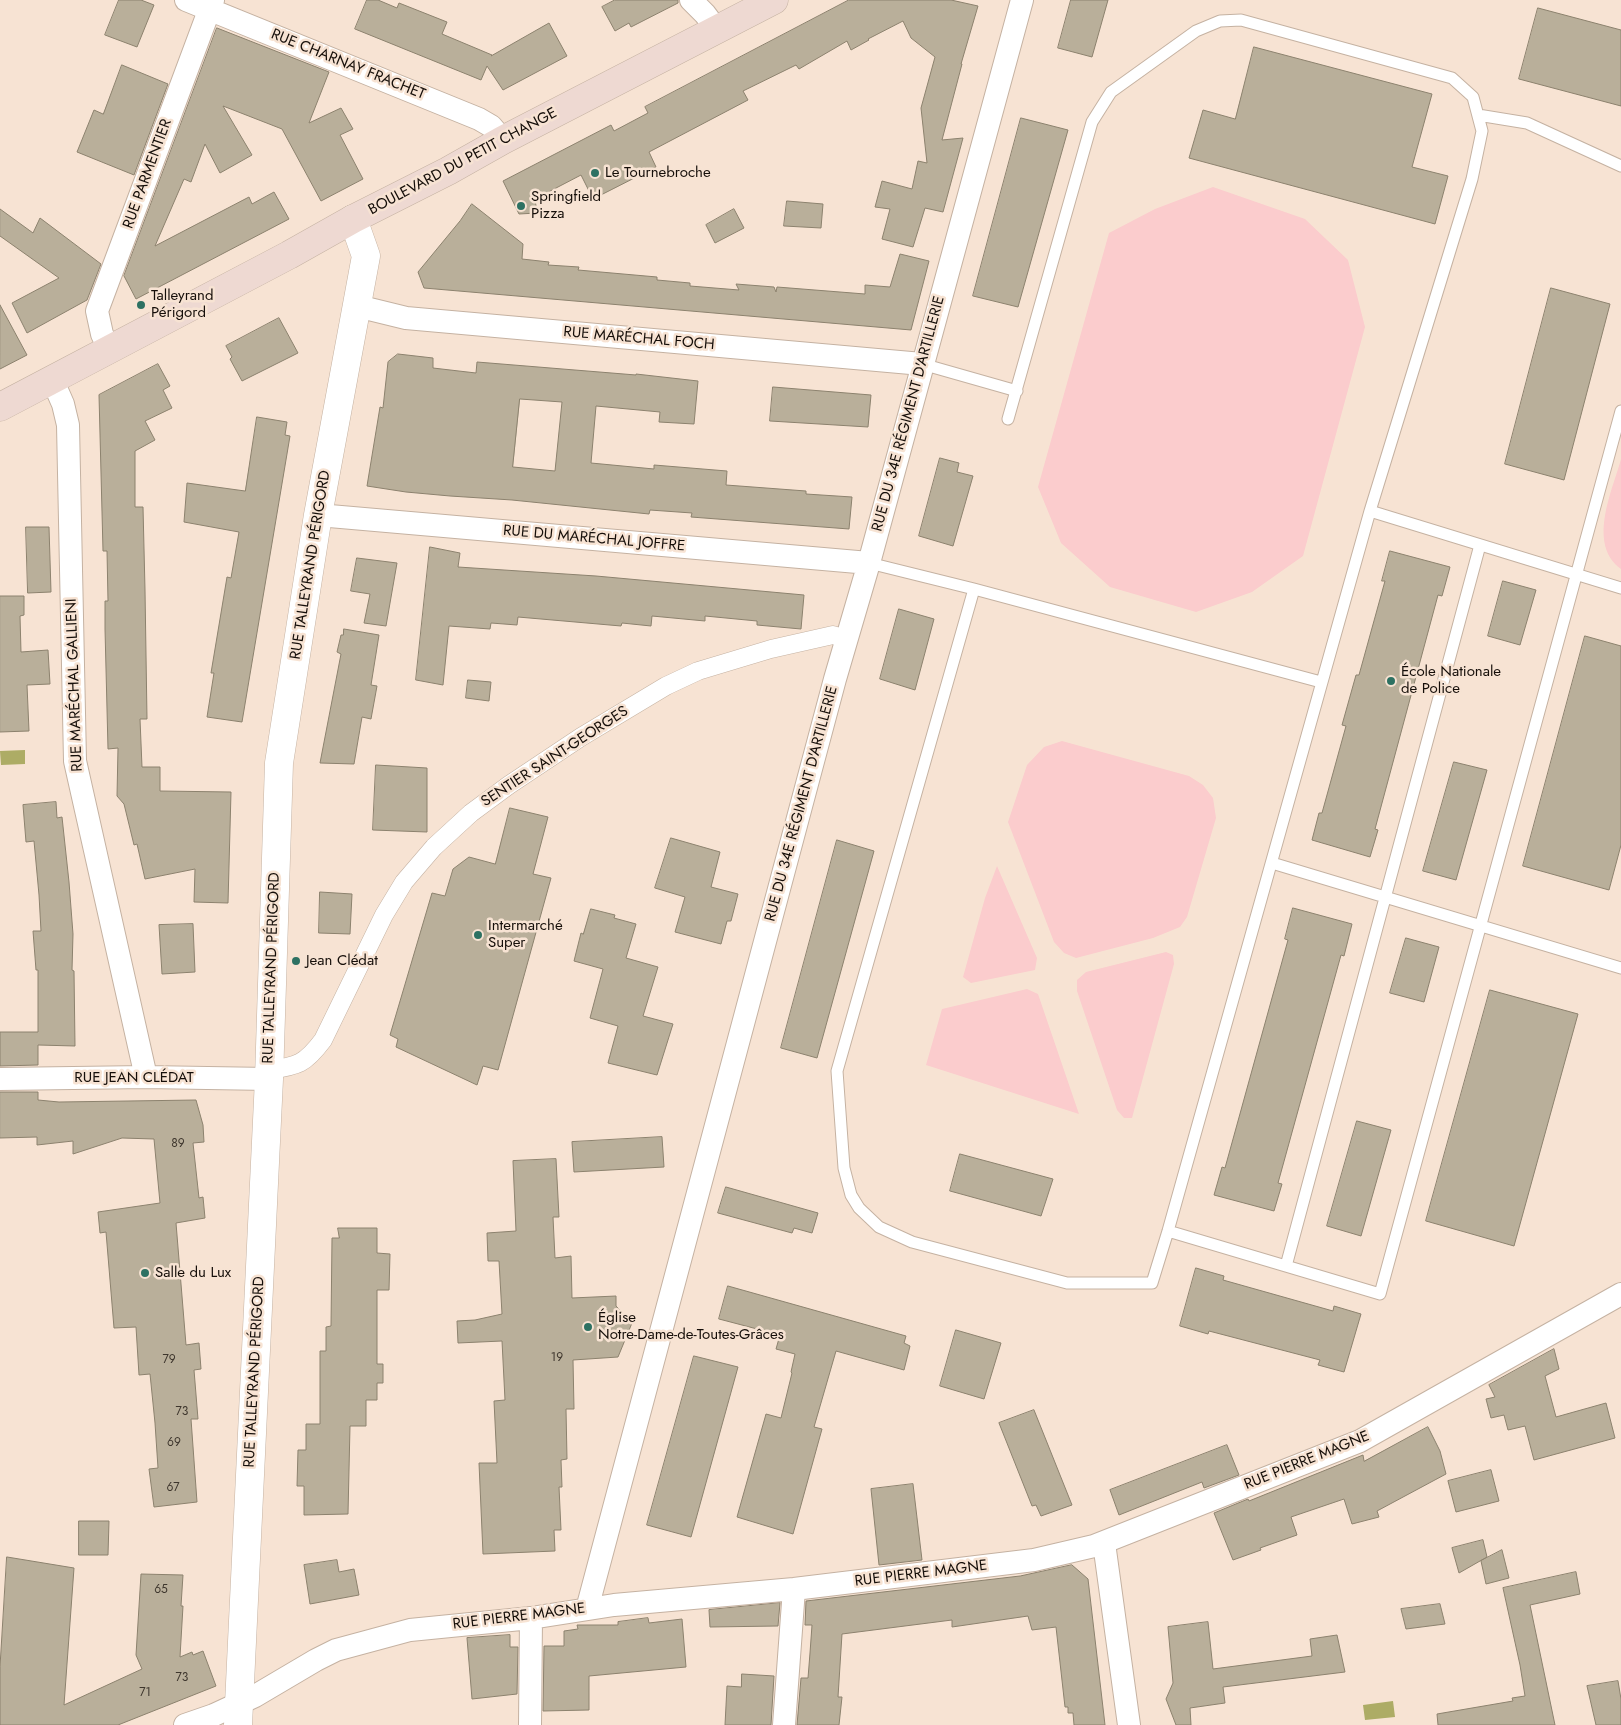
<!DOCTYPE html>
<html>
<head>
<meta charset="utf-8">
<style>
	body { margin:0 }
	canvas { display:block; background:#f7e3d3 }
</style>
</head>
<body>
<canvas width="1621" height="1725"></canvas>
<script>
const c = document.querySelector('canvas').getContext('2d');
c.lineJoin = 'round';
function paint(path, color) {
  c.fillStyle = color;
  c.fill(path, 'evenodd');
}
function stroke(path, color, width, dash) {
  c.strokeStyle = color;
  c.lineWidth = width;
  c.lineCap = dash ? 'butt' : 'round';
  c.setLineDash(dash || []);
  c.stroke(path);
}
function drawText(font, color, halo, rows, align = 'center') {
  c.font = font + ' Jost,sans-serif';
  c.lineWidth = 5;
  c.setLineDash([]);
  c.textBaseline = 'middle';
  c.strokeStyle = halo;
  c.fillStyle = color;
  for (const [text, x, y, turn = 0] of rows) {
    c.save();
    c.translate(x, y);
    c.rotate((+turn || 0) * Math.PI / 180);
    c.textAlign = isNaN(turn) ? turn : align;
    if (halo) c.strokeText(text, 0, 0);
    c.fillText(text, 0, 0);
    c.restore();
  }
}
paint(new Path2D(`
	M1213 187 1305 219 1348 260 1365 327 1303 556 1252 592 1196 612 1110 587 1061 543 1038 487 1109 233 1155 209Z
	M1621 459V569C1587 544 1612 492 1621 459Z
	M1062 741 1189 776 1203 785 1213 798 1216 818 1187 917 1180 927 1153 938 1076 958 1064 953 1054 942 1008 822 1027 765 1044 747Z
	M997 866 1037 958 1035 970 971 983 963 977 985 898Z
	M1166 952 1173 955 1174 964 1132 1118H1124L1117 1110 1077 991V980L1086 972Z
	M1027 989 1038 994 1079 1114 926 1065 942 1009Z`), '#fbcccd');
paint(new Path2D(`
	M25 750V764L1 765 0 751Z
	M1393 1701 1395 1717 1365 1720 1363 1705Z`), '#adac65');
const building = new Path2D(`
	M119 0H141L154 5 137 47 105 35Z
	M367 0H378L397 8 399 3 447 22 442 34 492 55 491 56 549 23 567 56 503 90 487 66 481 80 355 29Z
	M615 0H678V3L631 27 629 23 615 31 602 7Z
	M849 0H951L978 6 961 64H962L942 140 963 138 943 212 925 208 913 247 882 239 890 209 875 207 882 181 912 189 918 161 927 163 921 108 935 57 911 38 903 21 868 39 869 40 851 50 847 41 799 69 796 65 743 91 748 100 649 152 656 167 593 199 581 175 535 199 537 213 519 214 503 181 611 125 614 131 648 113 645 107Z
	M1071 0H1108L1092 57 1058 48Z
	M1538 8 1621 30V106L1519 79Z
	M217 28 329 72 309 123 341 108 353 129 340 135 363 179 321 201 282 129 223 106 252 155 220 173 205 144 191 182 184 179 155 246 249 197 252 204 274 192 289 219 136 299 124 276Z
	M1254 47 1432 94 1412 167 1448 176 1435 224 1189 158 1203 110 1235 119Z
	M122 65 168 84 134 175 77 152 94 110 103 114Z
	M1021 118 1068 130 1018 307 973 296Z
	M787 201 823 204 821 228 784 226Z
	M472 204 523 244 522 259 549 262 548 265 579 267 578 270 657 277V280L690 283V286L739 290 736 284 774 287 776 292 777 287 865 294V285L890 287 900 254 929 261 911 330 424 288 418 272 460 221Z
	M0 209 33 233 40 218 101 264 87 300 27 333 12 303 59 278 0 236Z
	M734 209 744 228 715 243 706 225Z
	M1551 288 1610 304 1564 480 1505 464Z
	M0 305 27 355 0 369Z
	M279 318 298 353 242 381 230 359 232 357 226 346Z
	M398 354 433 358V368L476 373 477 362 636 375V374L698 381 694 424 659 422 660 412 596 406 591 463 654 469V465L727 471 726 485 806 491V494L852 497 849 529 691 517 692 513 650 510 649 514 512 500 450 496 406 492 367 486 380 407 383 408 388 362ZM520 399 562 402 555 471 513 467Z
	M158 364 170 386 163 390 172 408 145 421 155 440 135 451V507H143L145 590 147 719H140L142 767H160V791L231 792 228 903 194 902 195 869 145 879 137 844 134 845 124 804 117 796 118 748 108 749 105 629V601H108L107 551H103L99 395Z
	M773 387 871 395 868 427 770 421Z
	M257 417 287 422 285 435 290 436 242 722 207 717 214 673H211L227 577 231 578 239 532 184 522 187 483 245 491Z
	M940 458 959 463 957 472 973 476 953 546 919 536Z
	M26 527H49L51 592 28 593Z
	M430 547 460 553 458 567 596 576 804 595 801 629 757 625V621L705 616V621L652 616 651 626 622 623 621 626 518 617 517 625 491 623 490 629 449 626 443 685 416 680Z
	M1390 551 1450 567 1442 596 1438 595 1375 829 1378 830 1370 857 1312 840 1319 813H1322L1346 726 1342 725 1356 675H1359L1385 581H1382Z
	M357 558 397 563 386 626 364 623 370 594 351 591Z
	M1503 581 1536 590 1520 645 1488 636Z
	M0 596H24V615L20 616 21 652 48 650 50 684 27 685 29 731 0 732Z
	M899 609 934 619 915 690 880 679Z
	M344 629 379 635 371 685 377 686 371 719 362 717 354 764 320 763 341 654 337 652 341 635H343Z
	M1585 636 1621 646V845L1609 890 1523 866Z
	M468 680 491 682 489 701 466 698Z
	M1454 762 1487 770 1456 880 1423 871Z
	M376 765 427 768V832L373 830Z
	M56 802 57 818 62 817 69 882 73 934 72 970 74 971 75 1046 38 1045V1065L0 1066V1032H38V970H36L33 931H41L39 895 34 841 26 842 23 805Z
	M510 808 548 817 533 874 551 878 498 1070 483 1066 477 1085 396 1047 398 1039 390 1035 432 893 445 896 453 869 469 857 495 864Z
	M671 838 720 852 711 887 738 894 731 921H727L721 944 675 932 685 897 655 888Z
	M837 840 874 851 817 1058 781 1048Z
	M320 892 352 894 350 934 319 933Z
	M1293 908 1352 924 1344 956 1341 955 1278 1183 1282 1184 1274 1211 1214 1195 1222 1167 1225 1168 1288 940 1285 939Z
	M591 909 615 915 614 918 636 924 626 958 658 967 643 1016 673 1024 657 1075 608 1063 618 1026 590 1018 603 969 574 961 581 933 583 934Z
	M193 924 195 972 162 974 159 925Z
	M1406 938 1439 947 1424 1002 1390 993Z
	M1490 990 1578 1014 1514 1246 1426 1221Z
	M0 1092H38V1100L59 1102 196 1100 203 1125 204 1142 193 1143 199 1198 203 1197 205 1218 176 1223 186 1345 199 1343 201 1369 194 1370 198 1419H191L197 1502 154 1507 149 1469 158 1468 155 1423 150 1374 139 1375 136 1327 114 1328 106 1232 100 1233 98 1212 160 1203 154 1139 122 1138 73 1154V1141L37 1145V1137L0 1138Z
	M1357 1121 1391 1130 1361 1236 1327 1226Z
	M662 1137 664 1167 574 1172 572 1142Z
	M960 1154 1053 1179 1041 1216 950 1191Z
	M556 1159 559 1217H553L555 1258 571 1256 572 1298 616 1296V1306L632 1323 618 1357 573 1360 574 1409H566L567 1459 561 1460 562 1487H559L561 1530H554L555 1551 483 1554 479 1463H497L494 1401 505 1400 502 1341 458 1343 457 1321 475 1320 502 1314 499 1261H488L487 1233 516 1231 513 1161Z
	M726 1187 818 1213 812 1233 794 1228 792 1233 718 1213Z
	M338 1228H377V1253L390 1254 389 1290H377V1364H383V1383H377V1400H366V1426H350L348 1514 304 1515V1486H297L298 1450H306V1424H320V1351H326V1327L331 1326 332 1238H339Z
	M1196 1268 1224 1276 1223 1280 1333 1311 1334 1306 1361 1314 1344 1372 1318 1365 1320 1360 1209 1331 1208 1334 1180 1326Z
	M728 1286 906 1336 904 1343 910 1346 904 1370 836 1351 814 1427 822 1429 793 1534 737 1517 766 1414 781 1418 792 1373 791 1372 795 1354 776 1349 780 1335 719 1319Z
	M956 1330 1001 1343 984 1399 940 1386Z
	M1554 1349 1559 1369 1545 1376 1556 1417 1606 1403 1615 1438 1534 1460 1525 1426 1508 1430 1504 1415 1491 1418 1486 1399 1495 1397 1489 1385Z
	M694 1356 738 1367 691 1537 647 1525Z
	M1034 1410 1072 1505 1041 1516 1036 1505 1032 1506 999 1423Z
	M1428 1427 1440 1451 1446 1474 1377 1511 1379 1517 1352 1524 1344 1499 1291 1517 1297 1535 1260 1548 1261 1550 1233 1560 1214 1513 1248 1499 1249 1501 1363 1455 1364 1461Z
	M1227 1445 1239 1475 1204 1488 1202 1482 1119 1515 1110 1490Z
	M1491 1470 1499 1501 1456 1512 1448 1481Z
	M913 1484 922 1560 879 1565 871 1489Z
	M79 1521H109L108 1555H79Z
	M1483 1540 1487 1557 1459 1573 1452 1548Z
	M1502 1550 1509 1578 1486 1584 1481 1561Z
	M7 1557 74 1568 64 1705 142 1669 136 1655 141 1574 183 1575 181 1606H183L180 1657 192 1652 193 1655 203 1651 216 1686 118 1725H0V1667Z
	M337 1560 339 1572 354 1569 359 1595 310 1604 304 1565Z
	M1072 1565 1088 1579 1105 1725H1074L1073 1713H1068V1707H1065L1056 1627 1032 1630 1028 1616 952 1627V1620L842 1634 838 1697H842L839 1725H797L801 1678H808L810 1653 812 1625H805L806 1601 1020 1576Z
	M1576 1572 1580 1594 1530 1605 1555 1725H1438L1437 1714 1513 1701 1512 1698 1525 1696 1520 1665 1503 1588Z
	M780 1603 778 1626 710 1627 709 1610Z
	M1440 1604 1445 1624 1406 1629 1401 1609Z
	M648 1618 649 1623 682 1619 686 1667 589 1676V1710L543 1711 544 1646H564V1631L578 1629 577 1625H618V1622Z
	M1208 1622 1213 1669 1312 1656 1310 1639 1337 1635 1345 1672 1223 1687 1225 1703 1190 1708 1191 1725H1176L1166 1699 1173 1683 1168 1627Z
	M510 1635V1647H518L517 1694 472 1699 467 1638Z
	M742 1674 774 1676 771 1725H725L727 1686 741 1687Z
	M1618 1681 1621 1699V1725H1596L1587 1686Z`);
paint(building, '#b9af9a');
stroke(building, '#8c826e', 1);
const service = new Path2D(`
	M1478 115 1527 123 1621 166
	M922 364 1017 391
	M1370 511 1621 588
	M869 563 974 589 1321 682
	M974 589 837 1071 844 1168 851 1195 859 1208 879 1227 912 1242 1067 1283H1152L1168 1231 1370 511 1472 179 1482 131 1473 97 1452 78 1241 20 1220 21 1196 31 1111 92 1092 122 1008 419
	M1272 863 1621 968
	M1168 1231 1380 1294 1621 411
	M1286 1266 1480 545`);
const pedestrian = new Path2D(`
	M269 1070C298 1066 305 1064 323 1040L384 915 404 882 434 847 471 813 509 785 581 737 666 686 698 671 771 649 833 635 846 639`);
const minor = new Path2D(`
	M186 0 479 119 491 126 503 140
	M691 0 705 14 717 30
	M357 306 406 318 922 364
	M109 349 102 334 97 311 213 0
	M52 379 63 404 68 425 75 761 146 1077
	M318 515 869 563
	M0 1079 146 1077 269 1079
	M1104 1543 1129 1725
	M587 1609 835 679 869 563 1022 0
	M185 1725 214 1715 255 1696 316 1660 336 1650 410 1630 531 1618 614 1605 794 1589 1034 1560 1094 1546 1360 1441 1621 1294
	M530 1725 531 1618
	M784 1725 794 1589`);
const tertiary = new Path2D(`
	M238 1725 269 1079 279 763 318 515 366 256 353 219`);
const secondary = new Path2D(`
	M0 407 289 255 353 219 448 171 503 140 774 0`);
stroke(service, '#c5b2a2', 13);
stroke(pedestrian, '#c5b2a2', 19);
stroke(minor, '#c5b2a2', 24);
stroke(tertiary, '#c5b2a2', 29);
stroke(secondary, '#c5b2a2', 29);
stroke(service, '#fff', 11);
stroke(pedestrian, '#fff', 18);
stroke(minor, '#fff', 22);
stroke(tertiary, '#fff', 28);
stroke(secondary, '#eed9d2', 28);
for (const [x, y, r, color] of [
	[595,173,5,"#2d7162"],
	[521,206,5,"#2d7162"],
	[141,305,5,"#2d7162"],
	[1391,681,5,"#2d7162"],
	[478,935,5,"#2d7162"],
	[296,961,5,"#2d7162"],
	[145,1273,5,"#2d7162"],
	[588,1327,5,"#2d7162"]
]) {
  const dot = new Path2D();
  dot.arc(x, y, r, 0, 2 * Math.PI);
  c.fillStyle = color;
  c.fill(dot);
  stroke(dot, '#f7e3d3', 2);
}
drawText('12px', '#3e362d', null, [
	["89",178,1144],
	["19",557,1358],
	["79",169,1360],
	["73",182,1412],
	["69",174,1443],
	["67",173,1488],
	["65",161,1590],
	["73",182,1678],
	["71",145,1693]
]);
drawText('15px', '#150e09', '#f7e3d3', [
	["RUE CHARNAY FRACHET",348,65,22],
	["BOULEVARD DU PETIT CHANGE",463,162,-28],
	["RUE PARMENTIER",148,174,-70],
	["RUE MARÉCHAL FOCH",639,339,5],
	["RUE DU 34E RÉGIMENT D'ARTILLERIE",909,414,-75],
	["RUE DU MARÉCHAL JOFFRE",594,539,5],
	["RUE TALLEYRAND PÉRIGORD",311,565,-81],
	["RUE MARÉCHAL GALLIENI",75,685,-92],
	["SENTIER SAINT-GEORGES",555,757,-33],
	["RUE DU 34E RÉGIMENT D'ARTILLERIE",802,804,-75],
	["RUE TALLEYRAND PÉRIGORD",272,968,-88],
	["RUE JEAN CLÉDAT",134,1078],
	["RUE TALLEYRAND PÉRIGORD",255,1372,-87],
	["RUE PIERRE MAGNE",1307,1461,-22],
	["RUE PIERRE MAGNE",921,1574,-7],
	["RUE PIERRE MAGNE",519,1617,-7]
]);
drawText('15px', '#150e09', '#f7e3d3', [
	["Le Tournebroche",605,173],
	["Springfield",531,197],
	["Pizza",531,214],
	["Talleyrand",151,296],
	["Périgord",151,313],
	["École Nationale",1401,672],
	["de Police",1401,689],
	["Intermarché",488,926],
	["Super",488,943],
	["Jean Clédat",306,961],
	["Salle du Lux",155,1273],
	["Église",598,1318],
	["Notre-Dame-de-Toutes-Grâces",598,1335]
], 'left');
</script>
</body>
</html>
